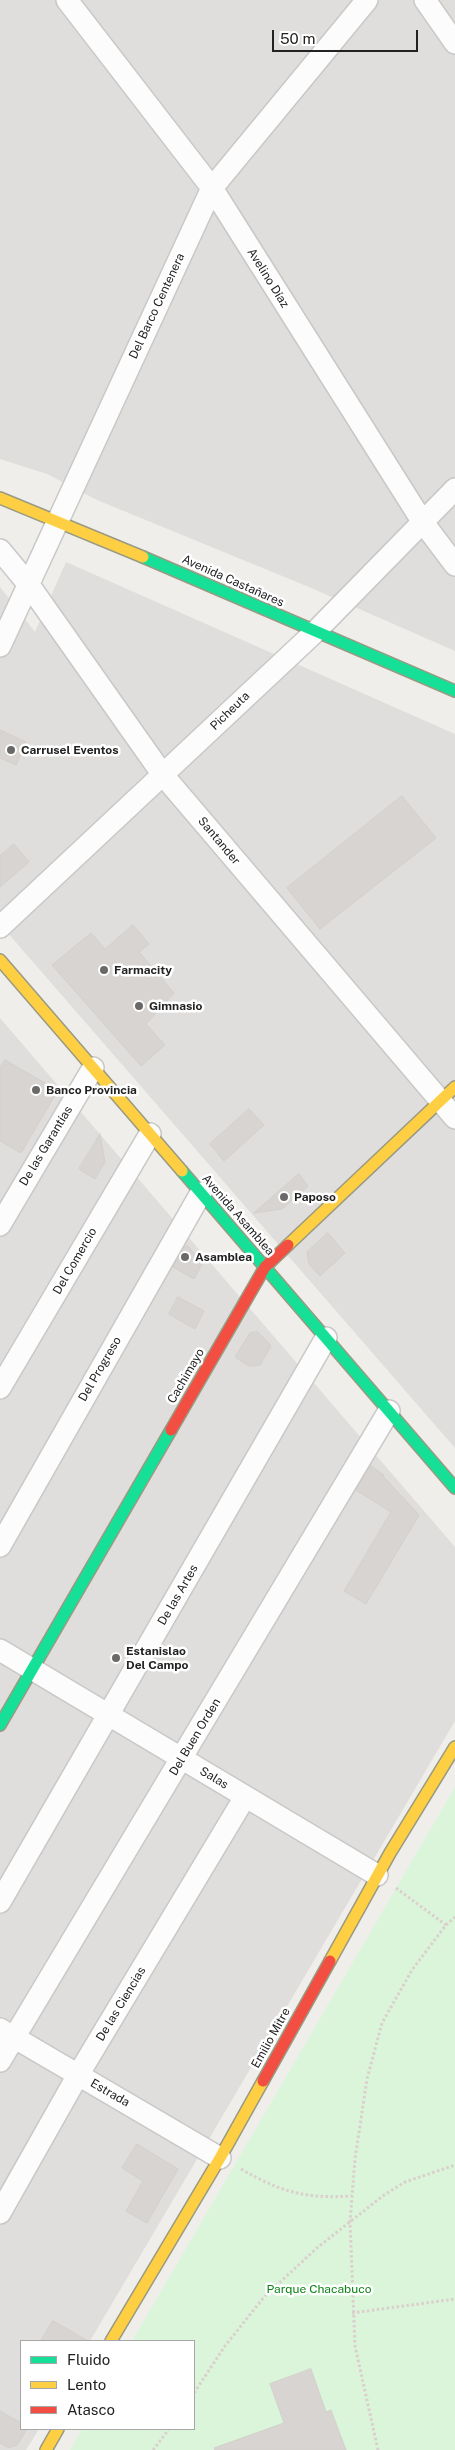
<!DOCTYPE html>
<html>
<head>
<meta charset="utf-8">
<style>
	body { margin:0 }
	#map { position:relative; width:455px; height:2450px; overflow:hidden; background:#f0eeeb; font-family:"Public Sans",sans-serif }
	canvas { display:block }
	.legend { position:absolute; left:20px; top:2340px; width:175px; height:90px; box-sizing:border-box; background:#fff; border:1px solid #a7a7a7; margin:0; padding:6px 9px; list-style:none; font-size:15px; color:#222 }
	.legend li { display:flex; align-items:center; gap:10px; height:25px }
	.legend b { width:25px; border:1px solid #a7a7a7 }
	.scale { position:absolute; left:272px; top:30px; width:146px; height:22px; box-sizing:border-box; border:2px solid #222; border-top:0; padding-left:6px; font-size:15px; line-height:18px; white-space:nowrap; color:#222; -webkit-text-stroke:4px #fff; paint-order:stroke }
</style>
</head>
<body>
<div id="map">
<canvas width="455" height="2450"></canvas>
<ul class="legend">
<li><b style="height:6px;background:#16e098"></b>Fluido</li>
<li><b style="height:6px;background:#ffcf43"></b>Lento</li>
<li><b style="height:6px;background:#f24e42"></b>Atasco</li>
</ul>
<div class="scale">50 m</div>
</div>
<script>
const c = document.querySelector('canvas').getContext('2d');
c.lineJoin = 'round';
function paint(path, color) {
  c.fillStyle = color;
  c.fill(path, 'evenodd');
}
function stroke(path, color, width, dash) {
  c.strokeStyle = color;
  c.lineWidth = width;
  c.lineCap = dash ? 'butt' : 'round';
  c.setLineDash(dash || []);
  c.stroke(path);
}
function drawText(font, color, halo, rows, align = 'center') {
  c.font = font + ' "Public Sans",sans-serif';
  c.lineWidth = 5;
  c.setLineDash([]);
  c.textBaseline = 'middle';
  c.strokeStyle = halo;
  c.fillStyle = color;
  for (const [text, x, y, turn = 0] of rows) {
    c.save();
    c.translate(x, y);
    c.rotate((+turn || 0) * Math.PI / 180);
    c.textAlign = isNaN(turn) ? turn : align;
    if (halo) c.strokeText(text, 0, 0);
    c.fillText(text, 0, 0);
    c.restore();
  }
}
paint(new Path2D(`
	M0 0H455V651L309 587 97 500 47 474 0 459Z
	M66 562 455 734V1448L0 924V587L35 632Z
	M0 1018 455 1547V1721L90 2341H21V2429H39L26 2450H0Z`), '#dfdedc');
paint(new Path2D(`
	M455 1787V2450H70L82 2429H194V2341H132Z`), '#daf5da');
const building = new Path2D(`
	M0 730 26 742 16 765 0 758Z
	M402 796 436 838 320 929 287 888Z
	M14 844 29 862 0 887V856Z
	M133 925 149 944 139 952 174 993 146 1024 165 1045 141 1066 52 965 91 933 105 949Z
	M5 1060 50 1086 54 1097 21 1153 0 1141V1068Z
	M249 1109 264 1125 224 1161 210 1144Z
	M100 1134 105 1162 95 1179 79 1169Z
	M299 1174 308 1186 282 1209 254 1213Z
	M328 1233 345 1253 320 1276 309 1264 307 1252Z
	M188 1246 202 1264 194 1279 173 1267 184 1247Z
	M178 1297 204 1311 195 1329 169 1314Z
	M258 1332 271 1346 260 1365 249 1366 235 1357 250 1333Z
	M371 1466 384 1475 383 1476 419 1515 366 1604 344 1591 391 1512 356 1490Z
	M137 2144 178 2169 147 2223 126 2211 143 2181 122 2168Z
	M53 2321 88 2341H41Z
	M311 2369 326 2412 331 2410 346 2450H215L214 2448 284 2423 270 2384Z
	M0 2411 21 2423V2429H27L17 2445 9 2448 0 2443Z`);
paint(building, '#d7d4d2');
stroke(building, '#d3d0cc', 1);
const street = new Path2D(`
	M67 0 212 188 422 521 455 565
	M425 0 455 43
	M0 550 29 585 163 775 455 1118
	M0 646 212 188 367 0
	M0 927 315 632 455 489
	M0 1225 93 1068
	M0 1388 150 1134
	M0 1546 201 1193
	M0 1650 377 1875
	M0 1902 326 1338
	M0 2029 220 2158
	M0 2061 389 1411
	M0 2213 78 2075 245 1797`);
const fast = new Path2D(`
	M143 557 455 691
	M182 1171 455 1488
	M0 1725 171 1430`);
const slow = new Path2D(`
	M0 498 143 557
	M0 960 182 1171
	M288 1245 455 1087
	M330 1961 390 1853 455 1747
	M111 2341 220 2158 263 2081
	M46 2450 58 2429`);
const jam = new Path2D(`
	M171 1430 265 1267 288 1245
	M263 2081 330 1961`);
stroke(street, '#c9c8c7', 24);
stroke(fast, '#999a82', 14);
stroke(slow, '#999a82', 14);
stroke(jam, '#999a82', 14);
stroke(new Path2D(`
	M396 1888 446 1925
	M241 2169C281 2192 305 2199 352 2196
	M352 2313 455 2299
	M194 2393 225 2346 264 2297 318 2247 384 2195 405 2182 455 2165
	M153 2450 169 2429
	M378 2450 355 2346 350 2222 355 2159 367 2079 382 2023 412 1970 446 1925 455 1917`), '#dccecd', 3, [2.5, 2.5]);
stroke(street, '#fdfcfc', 21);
stroke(fast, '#16e098', 11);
stroke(slow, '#ffcf43', 11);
stroke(jam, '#f24e42', 11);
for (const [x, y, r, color] of [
	[11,750,5,"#6a6968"],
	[104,970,5,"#6a6968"],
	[139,1006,5,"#6a6968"],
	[36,1090,5,"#6a6968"],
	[284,1197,5,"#6a6968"],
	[185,1257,5,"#6a6968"],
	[116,1658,5,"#6a6968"]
]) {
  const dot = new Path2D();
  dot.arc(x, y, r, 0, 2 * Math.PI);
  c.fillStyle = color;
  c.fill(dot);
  stroke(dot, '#fff', 2);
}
drawText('12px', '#222', '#fff', [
	["Avelino Díaz",268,278,58],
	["Del Barco Centenera",157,306,-65],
	["Avenida Castañares",233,581,24],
	["Picheuta",230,711,-44],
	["Santander",219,841,50],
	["De las Garantías",46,1146,-59],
	["Avenida Asamblea",238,1215,49],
	["Del Comercio",75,1261,-60],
	["Del Progreso",100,1369,-60],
	["Cachimayo",186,1376,-60],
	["De las Artes",178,1595,-60],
	["Del Buen Orden",195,1737,-59],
	["Salas",214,1778,31],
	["De las Ciencias",121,2004,-59],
	["Emilio Mitre",271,2038,-61],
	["Estrada",110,2093,30]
]);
drawText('bold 12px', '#222', '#fff', [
	["Carrusel Eventos",21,750],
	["Farmacity",114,970],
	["Gimnasio",149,1006],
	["Banco Provincia",46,1090],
	["Paposo",294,1197],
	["Asamblea",195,1257],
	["Estanislao",126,1651],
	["Del Campo",126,1665]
], 'left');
drawText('12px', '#0c8416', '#fff', [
	["Parque Chacabuco",319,2289]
]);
</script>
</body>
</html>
